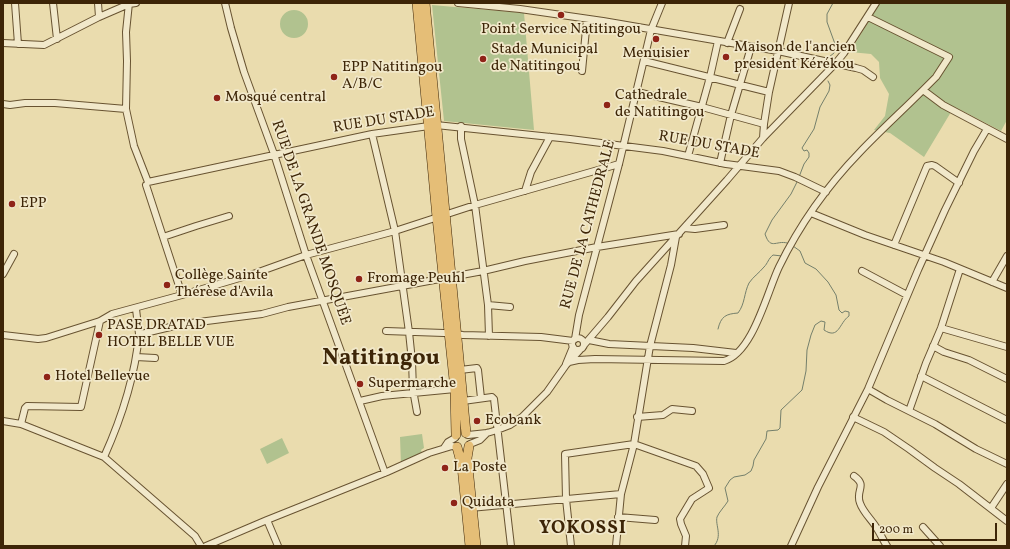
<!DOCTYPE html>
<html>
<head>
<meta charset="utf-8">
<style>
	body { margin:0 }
	#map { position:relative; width:1010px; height:549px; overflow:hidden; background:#eadcae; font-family:Vollkorn,serif }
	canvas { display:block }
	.frame { position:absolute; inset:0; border:4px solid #3d2507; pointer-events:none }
	.scale { position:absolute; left:872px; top:523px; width:125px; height:18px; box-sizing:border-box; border:2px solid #3d2507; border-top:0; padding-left:5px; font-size:12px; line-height:14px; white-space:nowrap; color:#3d2507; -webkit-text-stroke:3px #f1e8ca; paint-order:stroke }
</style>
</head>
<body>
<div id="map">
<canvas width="1010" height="549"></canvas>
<div class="frame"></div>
<div class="scale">200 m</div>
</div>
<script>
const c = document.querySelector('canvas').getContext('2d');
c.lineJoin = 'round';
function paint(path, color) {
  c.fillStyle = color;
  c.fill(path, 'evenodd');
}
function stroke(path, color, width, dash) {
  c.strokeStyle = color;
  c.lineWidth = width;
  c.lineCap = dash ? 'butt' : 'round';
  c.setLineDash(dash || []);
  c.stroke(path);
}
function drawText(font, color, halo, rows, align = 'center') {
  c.font = font + ' Vollkorn,serif';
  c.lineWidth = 3.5;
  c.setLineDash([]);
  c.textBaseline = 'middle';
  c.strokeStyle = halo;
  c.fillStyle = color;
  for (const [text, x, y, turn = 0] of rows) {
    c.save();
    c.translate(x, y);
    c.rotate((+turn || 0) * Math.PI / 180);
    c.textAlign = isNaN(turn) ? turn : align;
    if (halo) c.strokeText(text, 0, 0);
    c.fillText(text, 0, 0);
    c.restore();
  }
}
paint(new Path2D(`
	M880 3H1007V120L1001 131 955 107 951 112 924 157 890 133 874 130 885 116 889 94 880 78 879 62 871 54 850 52Z
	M432 5 524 13 534 130 444 121Z
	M280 24a14 14 0 1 1 28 0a14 14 0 1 1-28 0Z
	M422 434 424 448 421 450 423 455 401 465 400 437Z
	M282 438 289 453 267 464 260 449Z`), '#b1c28f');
stroke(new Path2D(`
	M829 57 834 53 835 44 827 22V14L833 3
	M799 177 804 164 809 157V153L807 150 804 151 802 148 814 129 820 107 829 91 830 85 828 81
	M790 244C777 238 771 252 765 234L772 220 791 194 797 182
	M718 329C721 316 726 314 738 313 745 304 744 293 749 283 753 277 759 273 764 267 768 263 768 259 773 255L782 256
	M714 546C723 536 715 525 717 517 719 512 725 506 728 501L725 488 730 480 734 477 745 475 751 471 753 466 754 460 766 439 767 431 778 430 780 428 781 410 802 390 806 371 807 350 811 335 815 325 821 321 825 322 824 330C839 340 839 323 849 316V312L845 311 842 313 839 310 836 295 828 282 816 269 805 263 800 251 793 246`), '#747f6b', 1);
const minor = new Path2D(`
	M15 3 18 44
	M53 3 57 39
	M98 3 99 17
	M129 3 126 32 127 61 126 109 134 146 148 182 372 134 436 125 570 139 663 151 726 164 779 171 795 177 826 192
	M225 3 231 28 244 72 274 154 306 255 385 473
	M458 3 520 9 603 21 778 51 856 68 863 70 873 77
	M868 17 949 57 936 77 923 90
	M3 43 44 45 99 17 129 4 136 3
	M727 43 740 9
	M644 61 769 92
	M582 71 587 19
	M637 92 702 107 764 124
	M3 104 10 105 25 103H55L126 109
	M461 126V139L475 205 488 305 489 336
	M372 134 395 231 409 332 412 361 413 390 417 412
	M763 138 764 124 769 92 789 3
	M688 156 710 77 718 41
	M720 163 731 115 751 47
	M146 185 182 295
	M525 191 531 172 550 137
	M811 213 865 235 944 262 1007 288
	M684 228 695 229 724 225
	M163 237 196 226 229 216
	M894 245 927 166 932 165 935 166 959 183
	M862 271 907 295
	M3 274 14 254
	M992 282 1007 256
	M488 305 510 307
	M136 309 139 334 145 333 183 324 262 314 288 307 483 271 525 261 597 247 679 234
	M941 328 1007 347
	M386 331 444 333 463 335 541 337 573 341
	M3 335 38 339 46 338 100 321 112 314 182 295 253 274 306 255 395 231 475 205 619 164
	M572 344a6 6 0 1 1 12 0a6 6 0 1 1-12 0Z
	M575 339 579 315 619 164 651 30 662 3
	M589 340 609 344 693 348 736 353
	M584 345 608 317 636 281 727 180 763 138 835 64 844 53 876 3
	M933 346 944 352 969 360 1007 379
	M136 357 155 358
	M569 362 578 360 595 359 724 361C753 353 767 292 779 267 799 226 828 185 860 152 880 131 902 111 923 90L943 105 1007 139
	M566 364 573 347
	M460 370 477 368 478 370 481 398
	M921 376 1007 420
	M868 389 887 400 935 424 976 449 1007 464
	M360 401 382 396 455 389
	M463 401 492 397 494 399 511 546
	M909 411 926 363 941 328 960 269
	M637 417 663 415 672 409 692 411
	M853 417 884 432 909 449 935 468 959 484 1007 521
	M3 421 21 424 104 457 195 536 201 546
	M21 424 25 408 27 406 81 407 100 321
	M468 435 487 433 497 430 510 425 522 417 547 392 566 365 580 350
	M470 444 480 440 487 433
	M444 448 448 442 455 438
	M104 457C122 417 135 377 139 334
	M854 476C868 486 855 490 860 503 863 512 871 519 876 527 880 533 883 540 887 546
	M470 508 621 494
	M991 508 1007 484
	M618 517 655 520
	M267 520 278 546
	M923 527 940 546
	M206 546 267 520 387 472 429 453 452 446 457 447
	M571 546 566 499 565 454 634 444 696 466 703 474 709 488 692 499 680 519 681 524 686 536 685 546
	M616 546 621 494 634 444 650 346 671 265 676 237
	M791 546 818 487 868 389 918 270 945 210 974 151 987 129`);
const highway = new Path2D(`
	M417 3 437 217 455 389 456 435
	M425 3 466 433
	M469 446 467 458 476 546
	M457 447 462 466 470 546`);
stroke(minor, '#685331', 8);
stroke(highway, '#3d2507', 10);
stroke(minor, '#f1e8ca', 6);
stroke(highway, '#e5be77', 9);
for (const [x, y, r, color] of [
	[561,15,4,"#8f2418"],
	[656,39,4,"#8f2418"],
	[726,57,4,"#8f2418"],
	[483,59,4,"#8f2418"],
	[334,77,4,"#8f2418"],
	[217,98,4,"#8f2418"],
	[607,105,4,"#8f2418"],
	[12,204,4,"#8f2418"],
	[359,279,4,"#8f2418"],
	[167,285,4,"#8f2418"],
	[99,335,4,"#8f2418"],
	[47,377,4,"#8f2418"],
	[360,384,4,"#8f2418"],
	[477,421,4,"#8f2418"],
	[445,468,4,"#8f2418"],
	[454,503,4,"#8f2418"]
]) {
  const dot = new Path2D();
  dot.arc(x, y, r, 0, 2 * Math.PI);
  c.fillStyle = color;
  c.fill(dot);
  stroke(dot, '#f1e8ca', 1.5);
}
drawText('15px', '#3d2507', '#f1e8ca', [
	["Point Service Natitingou",561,30,"center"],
	["Maison de l'ancien",734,48],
	["president Kérékou",734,65],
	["Stade Municipal",491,50],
	["de Natitingou",491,67],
	["Menuisier",656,54,"center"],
	["EPP Natitingou",342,68],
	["A/B/C",342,85],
	["Cathedrale",615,96],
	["de Natitingou",615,113],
	["Mosqué central",225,98],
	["EPP",20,204],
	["Collège Sainte",175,276],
	["Thérèse d'Avila",175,293],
	["Fromage Peuhl",367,279],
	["PASE DRATAD",107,326],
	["HOTEL BELLE VUE",107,343],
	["Hotel Bellevue",55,377],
	["Supermarche",368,384],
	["Ecobank",485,421],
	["La Poste",453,468],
	["Quidata",462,503]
], 'left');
drawText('15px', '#3d2507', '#f1e8ca', [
	["RUE DU STADE",384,121,-9],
	["RUE DU STADE",709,146,10],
	["RUE DE LA GRANDE MOSQUÉE",310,223,71],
	["RUE DE LA CATHEDRALE",589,225,-75]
]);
c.letterSpacing = '1px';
drawText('bold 19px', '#3d2507', '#f1e8ca', [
	["YOKOSSI",583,530]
]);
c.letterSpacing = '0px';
drawText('bold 23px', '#3d2507', '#f1e8ca', [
	["Natitingou",381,360]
]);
</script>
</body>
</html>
